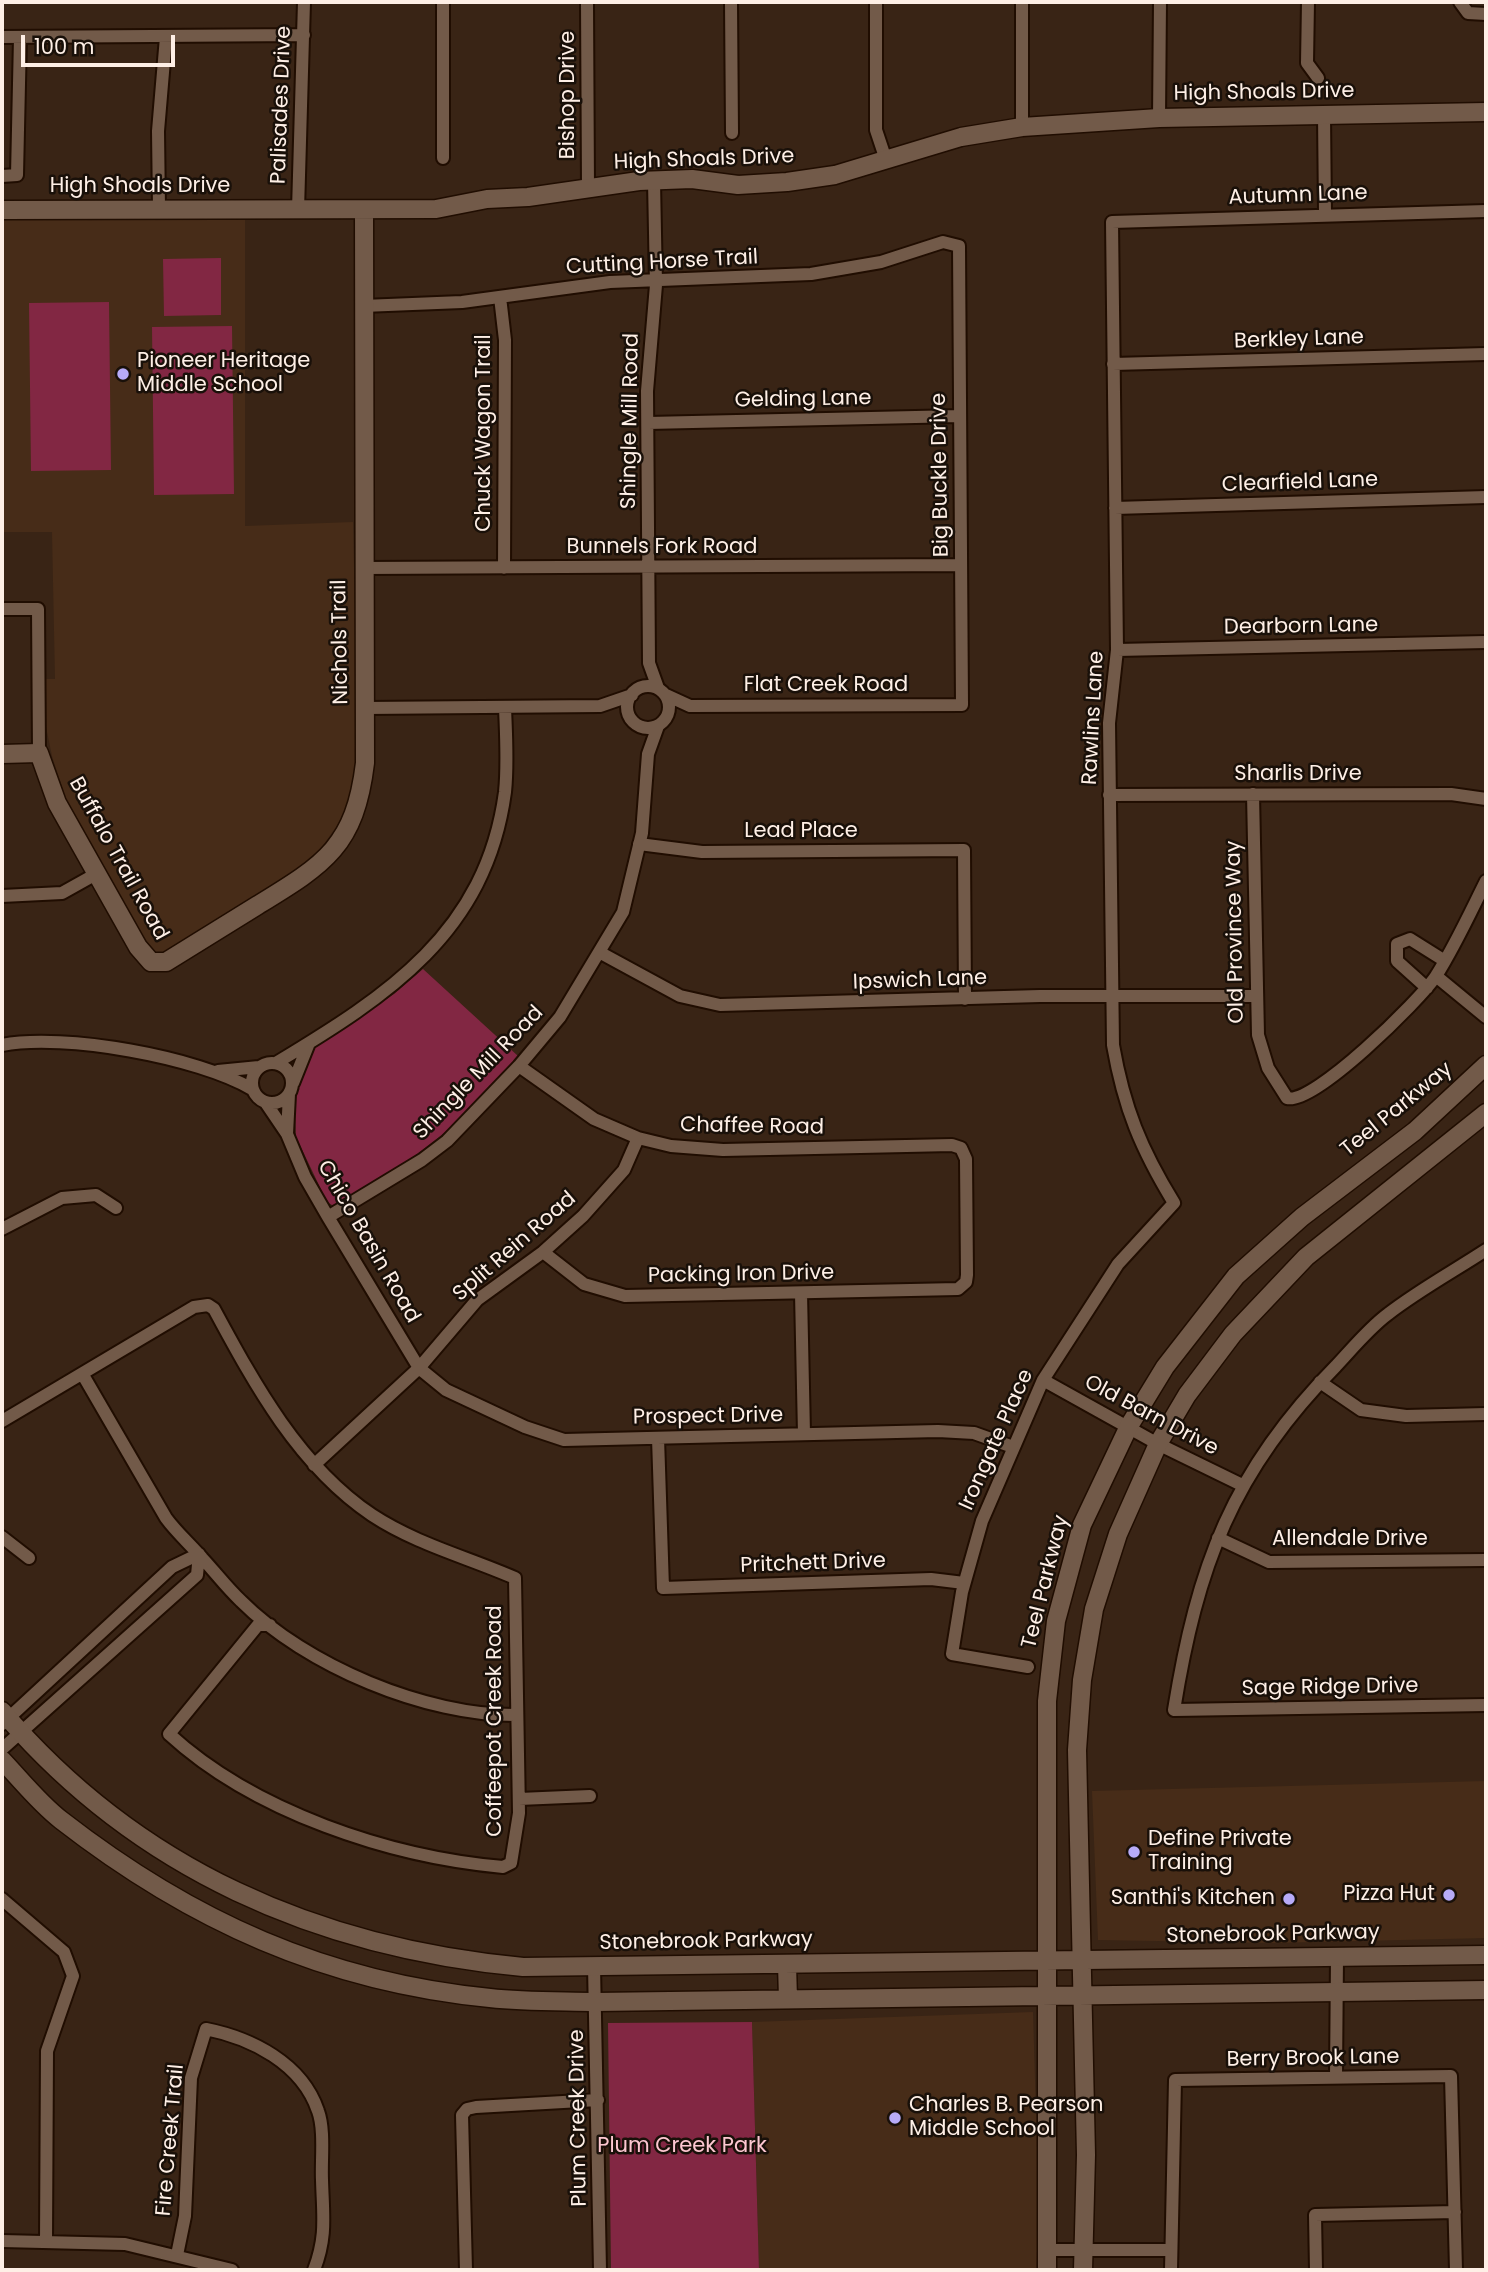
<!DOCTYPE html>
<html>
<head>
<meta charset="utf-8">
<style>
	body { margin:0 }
	#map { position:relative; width:1488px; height:2272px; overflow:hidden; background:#392415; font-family:Poppins,sans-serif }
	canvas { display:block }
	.frame { position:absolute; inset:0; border:4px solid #feefe6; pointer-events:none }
	.scale { position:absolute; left:21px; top:35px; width:154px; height:32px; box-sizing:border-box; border:4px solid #feefe6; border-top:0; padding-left:9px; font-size:21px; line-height:24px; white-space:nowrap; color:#feefe6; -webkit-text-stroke:5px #191009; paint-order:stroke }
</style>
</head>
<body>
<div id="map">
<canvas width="1488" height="2272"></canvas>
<div class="frame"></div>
<div class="scale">100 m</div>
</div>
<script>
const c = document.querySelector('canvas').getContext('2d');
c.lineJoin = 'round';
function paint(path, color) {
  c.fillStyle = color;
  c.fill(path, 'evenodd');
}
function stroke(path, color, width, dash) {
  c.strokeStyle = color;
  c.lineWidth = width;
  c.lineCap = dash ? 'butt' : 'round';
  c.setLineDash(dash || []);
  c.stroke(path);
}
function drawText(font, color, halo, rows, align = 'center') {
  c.font = font + ' Poppins,sans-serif';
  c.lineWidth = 5;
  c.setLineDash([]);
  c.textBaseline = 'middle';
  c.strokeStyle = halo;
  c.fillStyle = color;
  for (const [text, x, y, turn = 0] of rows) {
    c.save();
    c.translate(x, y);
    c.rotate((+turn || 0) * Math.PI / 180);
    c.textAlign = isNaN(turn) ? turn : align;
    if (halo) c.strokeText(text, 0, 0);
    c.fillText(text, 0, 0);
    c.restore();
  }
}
paint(new Path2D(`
	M245 218V526L353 522 358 748 354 788 344 816 314 858 284 881 163 953 149 951 69 809 52 756 46 727V679H55L52 532H2V220Z
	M1486 1781V1938L1273 1943 1098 1940 1092 1791Z
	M1033 2012 1039 2215 1036 2270H759L752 2022Z`), '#472c18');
paint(new Path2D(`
	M221 258V315L164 316 163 259Z
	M109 302 111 470 31 471 29 303Z
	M232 326 234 494 154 495 152 327Z
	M423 969 518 1056C476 1111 425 1153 365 1188 355 1194 343 1204 332 1205L327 1202 296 1137 294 1089 314 1048 394 994Z
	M752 2022 759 2270H611L608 2023Z`), '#822743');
const street = new Path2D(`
	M443 2V158
	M587 2 588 188
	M731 2 732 133
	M876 2V130L885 157
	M1308 2 1307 63 1318 78
	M1460 2 1468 13 1486 14
	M2 37 304 35
	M1324 115 1325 213
	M1159 118 1160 2
	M1022 127V2
	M2 176 17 175 20 38
	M654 181 656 285 647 391 649 663 658 688
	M159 208 158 131 166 37
	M298 210 304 2
	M500 297 505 340 504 568
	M363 306 462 302 610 282 811 274 881 262 943 242 959 246 962 705 690 706 666 695
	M1113 364 1486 354
	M648 423 960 416
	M1115 508 1486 497
	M363 568 961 565
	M2 609H38L39 753
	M1117 650 1486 642
	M627 707a21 21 0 1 1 42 0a21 21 0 1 1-42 0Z
	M365 708 600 706 632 695
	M1253 794 1258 1035 1268 1068 1287 1098C1313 1106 1420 1000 1436 976 1455 946 1470 913 1486 881
	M1109 795 1451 794 1486 799
	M639 844 702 852 964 850 965 999
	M2 896 62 893 96 874
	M599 952 680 996 720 1005 1040 996H1255
	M1436 976 1486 1017
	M1427 988 1397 961V944L1410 939 1445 961
	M2 1045C64 1033 198 1057 252 1089
	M252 1083a20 20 0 1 1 40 0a20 20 0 1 1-40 0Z
	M276 1063C387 996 486 933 505 792 508 764 506 735 505 707
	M519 1066 594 1119 638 1138 671 1146 723 1150 952 1145 961 1148 966 1159 967 1275 966 1282 958 1289 625 1296 584 1284 543 1252
	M218 1071 259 1067
	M293 1083 309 1043
	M266 1103 287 1134 305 1177 328 1217 419 1368 446 1390 525 1427 564 1440 938 1431 974 1433 1013 1447
	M287 1134 289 1094
	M328 1217 422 1160 447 1141 519 1066 560 1017 623 912 642 833 648 754 658 726
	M2 1229 62 1198 96 1195 116 1208
	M1486 1250C1454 1271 1419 1290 1388 1314 1369 1328 1352 1349 1336 1366 1232 1471 1197 1567 1174 1710L1486 1705
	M801 1293 804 1434
	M83 1375 166 1518C177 1533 190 1544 202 1558 215 1572 227 1588 241 1601 306 1666 426 1716 517 1715
	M1043 1380 1158 1444 1242 1485
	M1320 1382 1361 1410 1406 1416 1486 1414
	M2 1421 194 1307 208 1305 214 1309C255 1385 299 1466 372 1515 416 1544 467 1557 515 1578L519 1813 511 1863 503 1867C390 1857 254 1812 169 1734L258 1625H270
	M658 1438 663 1588 931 1579 964 1583
	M314 1465 419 1368 477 1300 543 1252 583 1216 624 1170 638 1138
	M2 1537 29 1558
	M1218 1538 1269 1562 1486 1560
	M1028 1667 952 1654 962 1592 982 1521 1043 1380 1118 1264 1174 1203C1141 1149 1124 1108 1113 1045L1109 723 1117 650 1112 222 1486 211
	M2 1724 172 1567 199 1554
	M2 1749 197 1575 199 1554
	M519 1799 590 1796
	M2 1899 64 1952 73 1976 47 2051 46 2241
	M594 1966 600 2270
	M1336 2077 1337 1957
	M2 2241 125 2244 232 2270
	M1049 2250H1170
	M177 2255 185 2216 191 2078 206 2029C251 2038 302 2063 318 2111 325 2130 321 2160 322 2180 323 2216 327 2236 314 2270
	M466 2270 462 2115 467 2109 476 2107 598 2100
	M1171 2270 1175 2080 1451 2076 1456 2270
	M1316 2270 1315 2215 1455 2212`);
const secondary = new Path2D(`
	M2 210 436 209 487 199 528 197 639 181 692 179 738 185 787 182 835 175 961 137 1022 127 1159 118 1486 112
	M2 754 39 753 57 803 138 947 151 962H166C197 943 227 924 258 905 325 864 355 846 365 763L364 210
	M2 1711C137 1870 319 1948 523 1967L1486 1955
	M2 1760C21 1780 40 1804 61 1820 191 1921 326 1982 490 1998 525 2002 561 2001 596 2002L1486 1990
	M787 1964 788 1999
	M1047 2270V1701L1056 1621 1082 1525 1129 1426 1165 1367 1236 1276 1302 1217 1415 1131 1486 1065
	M1083 2270 1086 2155 1077 1750 1082 1680 1094 1609 1118 1534 1158 1444 1187 1395 1233 1334 1306 1257 1486 1113`);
stroke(street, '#200d01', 16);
stroke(secondary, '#200d01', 21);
stroke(street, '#725a49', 12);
stroke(secondary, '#725a49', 18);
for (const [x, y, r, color] of [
	[123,374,7,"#b7abf8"],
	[1134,1852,7,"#b7abf8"],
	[1449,1895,7,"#b7abf8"],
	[1289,1899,7,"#b7abf8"],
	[895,2118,7,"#b7abf8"]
]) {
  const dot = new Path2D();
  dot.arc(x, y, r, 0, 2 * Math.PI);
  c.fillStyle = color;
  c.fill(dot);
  stroke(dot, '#191009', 2.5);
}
drawText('21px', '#feefe6', '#191009', [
	["High Shoals Drive",1264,93,-1],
	["Bishop Drive",569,95,-90],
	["Palisades Drive",282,105,-88],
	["High Shoals Drive",704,160,-2],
	["High Shoals Drive",140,187],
	["Autumn Lane",1298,196,-2],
	["Cutting Horse Trail",662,263,-3],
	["Berkley Lane",1299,340,-2],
	["Gelding Lane",803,400,-1],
	["Shingle Mill Road",631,421,-89],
	["Chuck Wagon Trail",485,433,-90],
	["Big Buckle Drive",941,475,-91],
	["Clearfield Lane",1300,483,-2],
	["Bunnels Fork Road",662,548],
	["Dearborn Lane",1301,627,-1],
	["Nichols Trail",341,642,-91],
	["Flat Creek Road",826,686],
	["Rawlins Lane",1094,718,-87],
	["Sharlis Drive",1298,775],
	["Lead Place",801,832],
	["Buffalo Trail Road",118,859,61],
	["Old Province Way",1236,932,-91],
	["Ipswich Lane",920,981,-2],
	["Shingle Mill Road",479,1073,-46],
	["Teel Parkway",1397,1110,-39],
	["Chaffee Road",752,1127,1],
	["Chico Basin Road",368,1242,60],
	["Split Rein Road",515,1247,-41],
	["Packing Iron Drive",741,1275,-1],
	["Old Barn Drive",1151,1416,28],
	["Prospect Drive",708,1417,-1],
	["Irongate Place",997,1440,-66],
	["Allendale Drive",1350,1540],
	["Pritchett Drive",813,1564,-2],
	["Teel Parkway",1046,1582,-76],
	["Sage Ridge Drive",1330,1688,-1],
	["Coffeepot Creek Road",496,1721,-90],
	["Stonebrook Parkway",1273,1935,-1],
	["Stonebrook Parkway",706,1942,-1],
	["Berry Brook Lane",1313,2059,-1],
	["Plum Creek Drive",579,2118,-91],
	["Fire Creek Trail",171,2140,-85]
]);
drawText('21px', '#feefe6', '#191009', [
	["Pioneer Heritage",137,362],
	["Middle School",137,386],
	["Define Private",1148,1840],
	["Training",1148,1864],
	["Pizza Hut",1435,1895,"right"],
	["Santhi's Kitchen",1275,1899,"right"],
	["Charles B. Pearson",909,2106],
	["Middle School",909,2130]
], 'left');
drawText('21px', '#fdc7d1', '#191009', [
	["Plum Creek Park",682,2147]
]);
</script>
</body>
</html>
